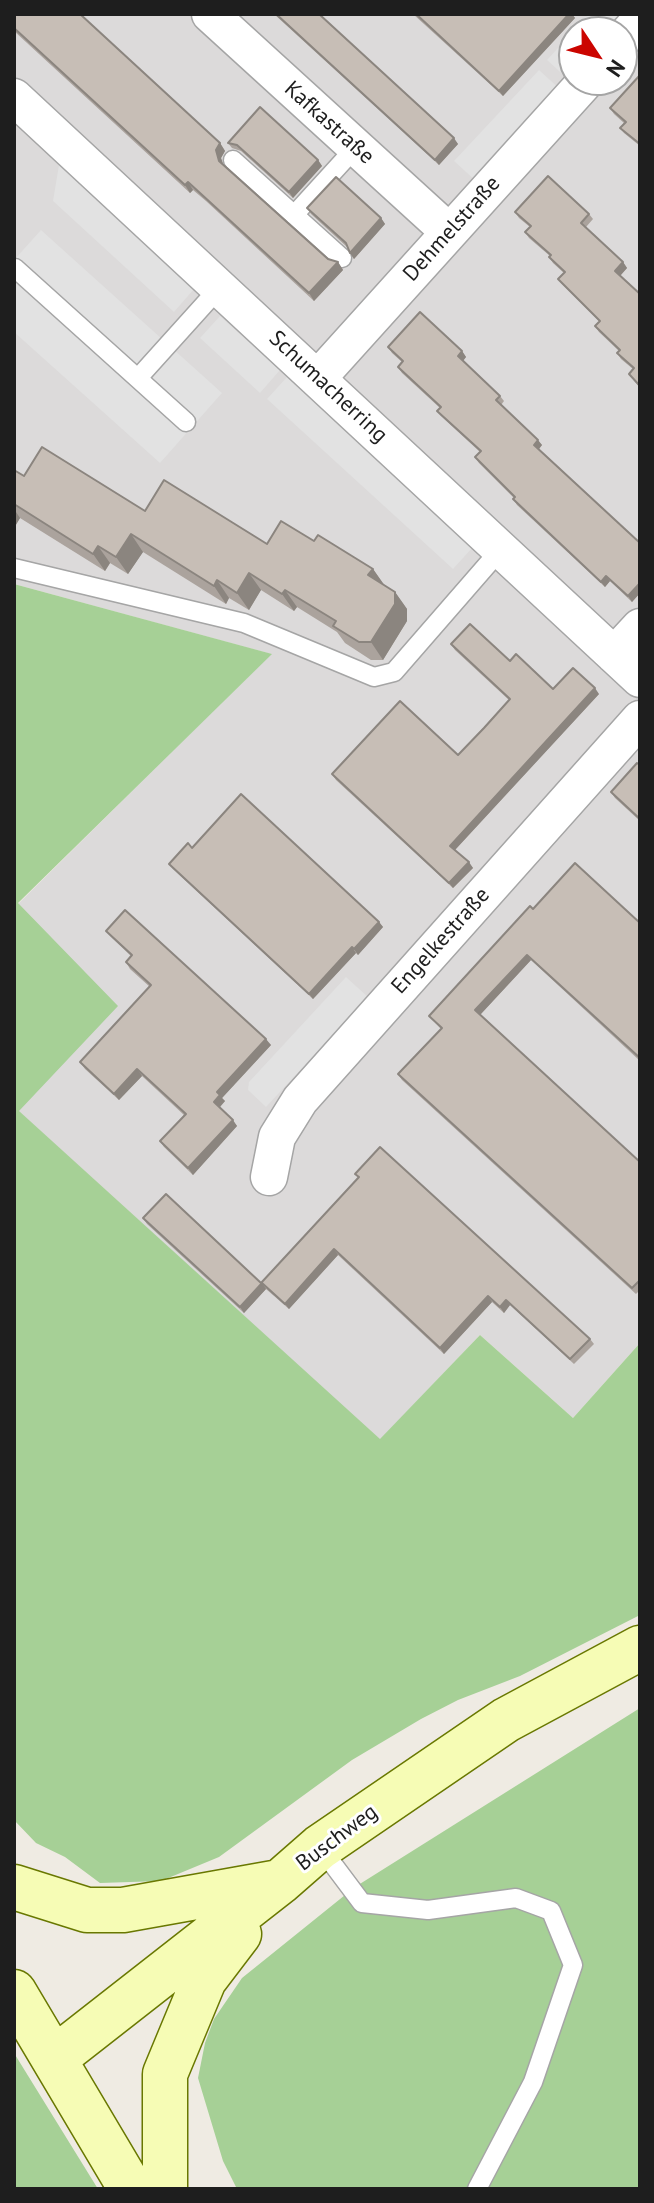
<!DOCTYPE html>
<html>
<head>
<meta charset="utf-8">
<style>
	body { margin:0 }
	#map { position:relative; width:654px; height:2203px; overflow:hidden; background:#efebe3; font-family:"PT Sans",sans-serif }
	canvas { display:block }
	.frame { position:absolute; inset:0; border:16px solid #1e1e1e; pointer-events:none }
	.north { position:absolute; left:558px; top:16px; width:80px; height:80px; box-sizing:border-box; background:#fff; border:2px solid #a5a5a5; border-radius:50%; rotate:125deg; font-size:22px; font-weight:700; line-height:32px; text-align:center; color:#1e1e1e }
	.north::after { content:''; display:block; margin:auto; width:28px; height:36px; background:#cb0500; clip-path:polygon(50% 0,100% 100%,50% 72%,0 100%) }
</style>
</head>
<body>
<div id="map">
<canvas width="654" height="2203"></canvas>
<div class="frame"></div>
<div class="north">N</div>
</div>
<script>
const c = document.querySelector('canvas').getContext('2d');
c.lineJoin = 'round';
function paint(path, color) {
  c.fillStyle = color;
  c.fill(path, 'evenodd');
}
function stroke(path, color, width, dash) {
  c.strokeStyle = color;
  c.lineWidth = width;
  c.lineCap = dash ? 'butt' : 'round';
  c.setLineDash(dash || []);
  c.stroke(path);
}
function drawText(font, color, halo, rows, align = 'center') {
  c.font = font + ' "PT Sans",sans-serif';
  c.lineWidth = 6;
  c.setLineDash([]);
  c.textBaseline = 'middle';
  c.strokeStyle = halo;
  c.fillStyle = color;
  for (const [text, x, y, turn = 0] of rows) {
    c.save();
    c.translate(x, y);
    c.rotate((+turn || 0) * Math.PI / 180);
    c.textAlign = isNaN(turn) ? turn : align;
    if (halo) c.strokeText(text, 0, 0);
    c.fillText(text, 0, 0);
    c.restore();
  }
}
paint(new Path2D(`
	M14 14H640V1343L573 1418 480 1335 380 1440 18 1111V904L271 654 14 584ZM574 32H622V80H574Z`), '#dcdada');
paint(new Path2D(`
	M14 584 272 654 18 903 118 1006 19 1111 380 1439 480 1335 573 1418 640 1343V1615L520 1676 458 1700 421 1719 352 1760 219 1857 161 1881 100 1883 65 1857 36 1843 14 1820Z
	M640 1708V2189H237L223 2161 198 2078 205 2043 214 2019 242 1978 355 1887Z
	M14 2053 98 2189H14Z`), '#a6d096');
paint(new Path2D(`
	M589 14H630L614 32H574V76L570 81 547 60Z
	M539 70 561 90 477 182 454 161Z
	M59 165 194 289 174 312 53 201Z
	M41 230 222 393 160 463 14 332V260Z
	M220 316 280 370 260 393 200 338Z
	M287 377 473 547 453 569 267 399Z
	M346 977 368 997 266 1107 248 1090 249 1082Z`), '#e2e2e2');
const lane = new Path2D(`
	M233 160 342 258
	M294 215 356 147
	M15 268 186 422
	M138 378 220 287
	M14 568 244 623 374 677 394 672 501 549
	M320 1847 362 1903 428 1910 516 1898 551 1911 573 1965 533 2082 477 2189`);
const street = new Path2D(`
	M210 14 448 231
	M622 40 640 20
	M14 97 640 679
	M318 378 587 80
	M614 655 640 627
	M269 1177 277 1137 300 1100 640 719`);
const secondary = new Path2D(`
	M14 1887 87 1910H123L274 1883
	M14 1992 131 2189
	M55 2058 280 1882 320 1847 506 1720 640 1648
	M165 2189V2074L204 1980 239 1934`);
stroke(lane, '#a5a5a5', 21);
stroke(street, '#a5a5a5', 39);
stroke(secondary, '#697801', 47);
stroke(lane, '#fff', 18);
stroke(street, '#fff', 36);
stroke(secondary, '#f6fcb5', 44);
paint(new Path2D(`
	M14 14 220 143 225 151 221 158 223 165 328 259 338 262 343 270 314 301 206 201 193 190 190 193 14 31Z
	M274 14H319L458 144 439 165Z
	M413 14H572L575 18 503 96Z
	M640 75V146L624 133 620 128 624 123 614 114 610 108Z
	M228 143 318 160 322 166 293 198 241 151 232 148Z
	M307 208 381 218 385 224 354 259 347 247 311 214Z
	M515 212 589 214 593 219 586 227 623 262 627 268 620 276 640 294V388L629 374 633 369 621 359 617 353 619 351 599 332 595 326 600 322 562 284 558 279 564 273 553 263 549 257 550 256 529 238 525 232 530 227 519 218Z
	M388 347 462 351 466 357 463 361 500 396 504 401 501 405 542 445 539 449 640 543V593L632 602 610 581 605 587 517 505 513 499 514 498 479 463 475 457 480 452 441 416 437 411 440 408 402 373 398 367 402 362 392 353Z
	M14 470 24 476 145 511 267 544 314 541 373 569 384 585 395 592 407 609V621L383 660H371L345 643 337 632 297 607 294 611 261 590 249 610 229 598 226 604 143 552 128 574 110 563 105 571 20 518 14 528Z
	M451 644 510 661 553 689 599 694 455 850 473 868 453 888 336 780 332 774 458 755 509 700 455 650Z
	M640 765V821L615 798 611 792Z
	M192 848 379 922 383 927 358 955 356 953 313 999 173 869 169 864Z
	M533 909 640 923V1061L531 960 480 1015 640 1162V1290L636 1294 402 1080 398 1074 441 1029 429 1016Z
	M106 931 271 1045 222 1098 225 1101 220 1107 237 1126 193 1175 164 1147 160 1141 184 1115 142 1076 119 1100 85 1069 80 1062 150 987 130 969 126 962 131 956 111 937Z
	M355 1174 590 1339 594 1344 574 1364 510 1305 504 1313 492 1302 444 1354 338 1255 289 1309 266 1289 244 1313 147 1224 143 1218 261 1283 358 1178Z`), '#aba39d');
paint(new Path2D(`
	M569 14H572L575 18 503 96 499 91Z
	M454 138 458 144 439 165 435 160Z
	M220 143 225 151 221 158 225 169 219 161 216 150Z
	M318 160 322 166 293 198 289 192Z
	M188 182 193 190 190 193 185 185Z
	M381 218 385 224 354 259 350 253Z
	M338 262 343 270 314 301 309 293Z
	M623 262 627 268 619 277 615 271Z
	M462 351 466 357 462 362 458 356Z
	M538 440 542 445 538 450 534 445Z
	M14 509 20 518 14 528Z
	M131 534 143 552 128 574 116 557Z
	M98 546 110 563 105 571 93 554Z
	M373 569 385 586 368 575Z
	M249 573 261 590 249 610 237 593Z
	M606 576 610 581 605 587 601 582Z
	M217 580 229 598 226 604 214 586Z
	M640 583V593L632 602 628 596Z
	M285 590 297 607 294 611 282 594Z
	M395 592 407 609V621L383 660 371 642Z
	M595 688 599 694 454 851 450 846Z
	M469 862 473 868 453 888 449 883Z
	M379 922 383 927 358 955 354 949Z
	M352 947 356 953 313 999 309 994Z
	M527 955 531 960 479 1016 475 1010Z
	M266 1039 271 1045 222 1098 225 1101 218 1109 214 1102 217 1092Z
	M137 1069 142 1076 119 1100 114 1094Z
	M233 1120 237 1126 193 1175 188 1168Z
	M334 1249 338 1255 289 1309 285 1304Z
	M262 1283 266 1289 244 1313 240 1307Z
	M488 1296 492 1302 444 1354 440 1348Z
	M506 1300 510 1305 504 1313 500 1307Z`), '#8b857f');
const building = new Path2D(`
	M14 14H80L220 143 216 150 219 161 328 259 338 262 309 293 200 193 188 182 185 185 14 28Z
	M276 14H319L454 138 435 160Z
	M416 14H569L499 91Z
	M640 75V144L620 128 626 122 610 108Z
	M260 107 318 160 289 192 237 145 228 143Z
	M548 176 589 214 581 223 623 262 615 271 640 294V386L629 374 634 368 617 353 620 350 595 326 600 321 558 279 565 272 549 257 551 255 525 232 531 226 515 212Z
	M336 177 381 218 350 253 346 243 307 208Z
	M420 312 462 351 458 356 500 396 496 400 538 440 534 445 640 543V583L628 596 606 576 601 582 513 499 515 497 475 457 481 451 437 411 441 407 398 367 403 361 388 347Z
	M42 447 145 511 164 480 267 544 281 521 314 541 318 535 373 569 368 575 395 592V604L371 642H359L333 626 336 621 285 590 282 594 249 573 237 593 217 580 214 586 131 534 116 557 98 546 93 554 14 504V470L24 476Z
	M470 624 510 661 516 654 553 689 573 668 595 688 450 846 469 862 449 883 332 774 400 701 458 755 484 728 510 699 451 644Z
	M637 763 640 765V819L611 792Z
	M241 794 379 922 354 949 352 947 309 994 169 864 188 843 192 848Z
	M575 863 640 923V1058L527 955 475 1010 640 1162V1280L632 1288 398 1074 442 1028 429 1016 530 906 533 909Z
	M125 910 266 1039 217 1092 220 1095 214 1102 233 1120 188 1168 160 1141 186 1114 137 1069 114 1094 80 1062 151 985 126 962 132 955 106 931Z
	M380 1147 590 1339 570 1359 506 1300 500 1307 488 1296 440 1348 334 1249 285 1304 262 1283 240 1307 143 1218 166 1194 261 1283 359 1177 355 1174Z`);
paint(building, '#c7beb6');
stroke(building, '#8b857f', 2);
drawText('22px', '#1e1e1e', '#fff', [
	["Kafkastraße",329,123,42],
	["Dehmelstraße",452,229,-48],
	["Schumacherring",328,387,43],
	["Engelkestraße",441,941,-48],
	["Buschweg",337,1838,-37]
]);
</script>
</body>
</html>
